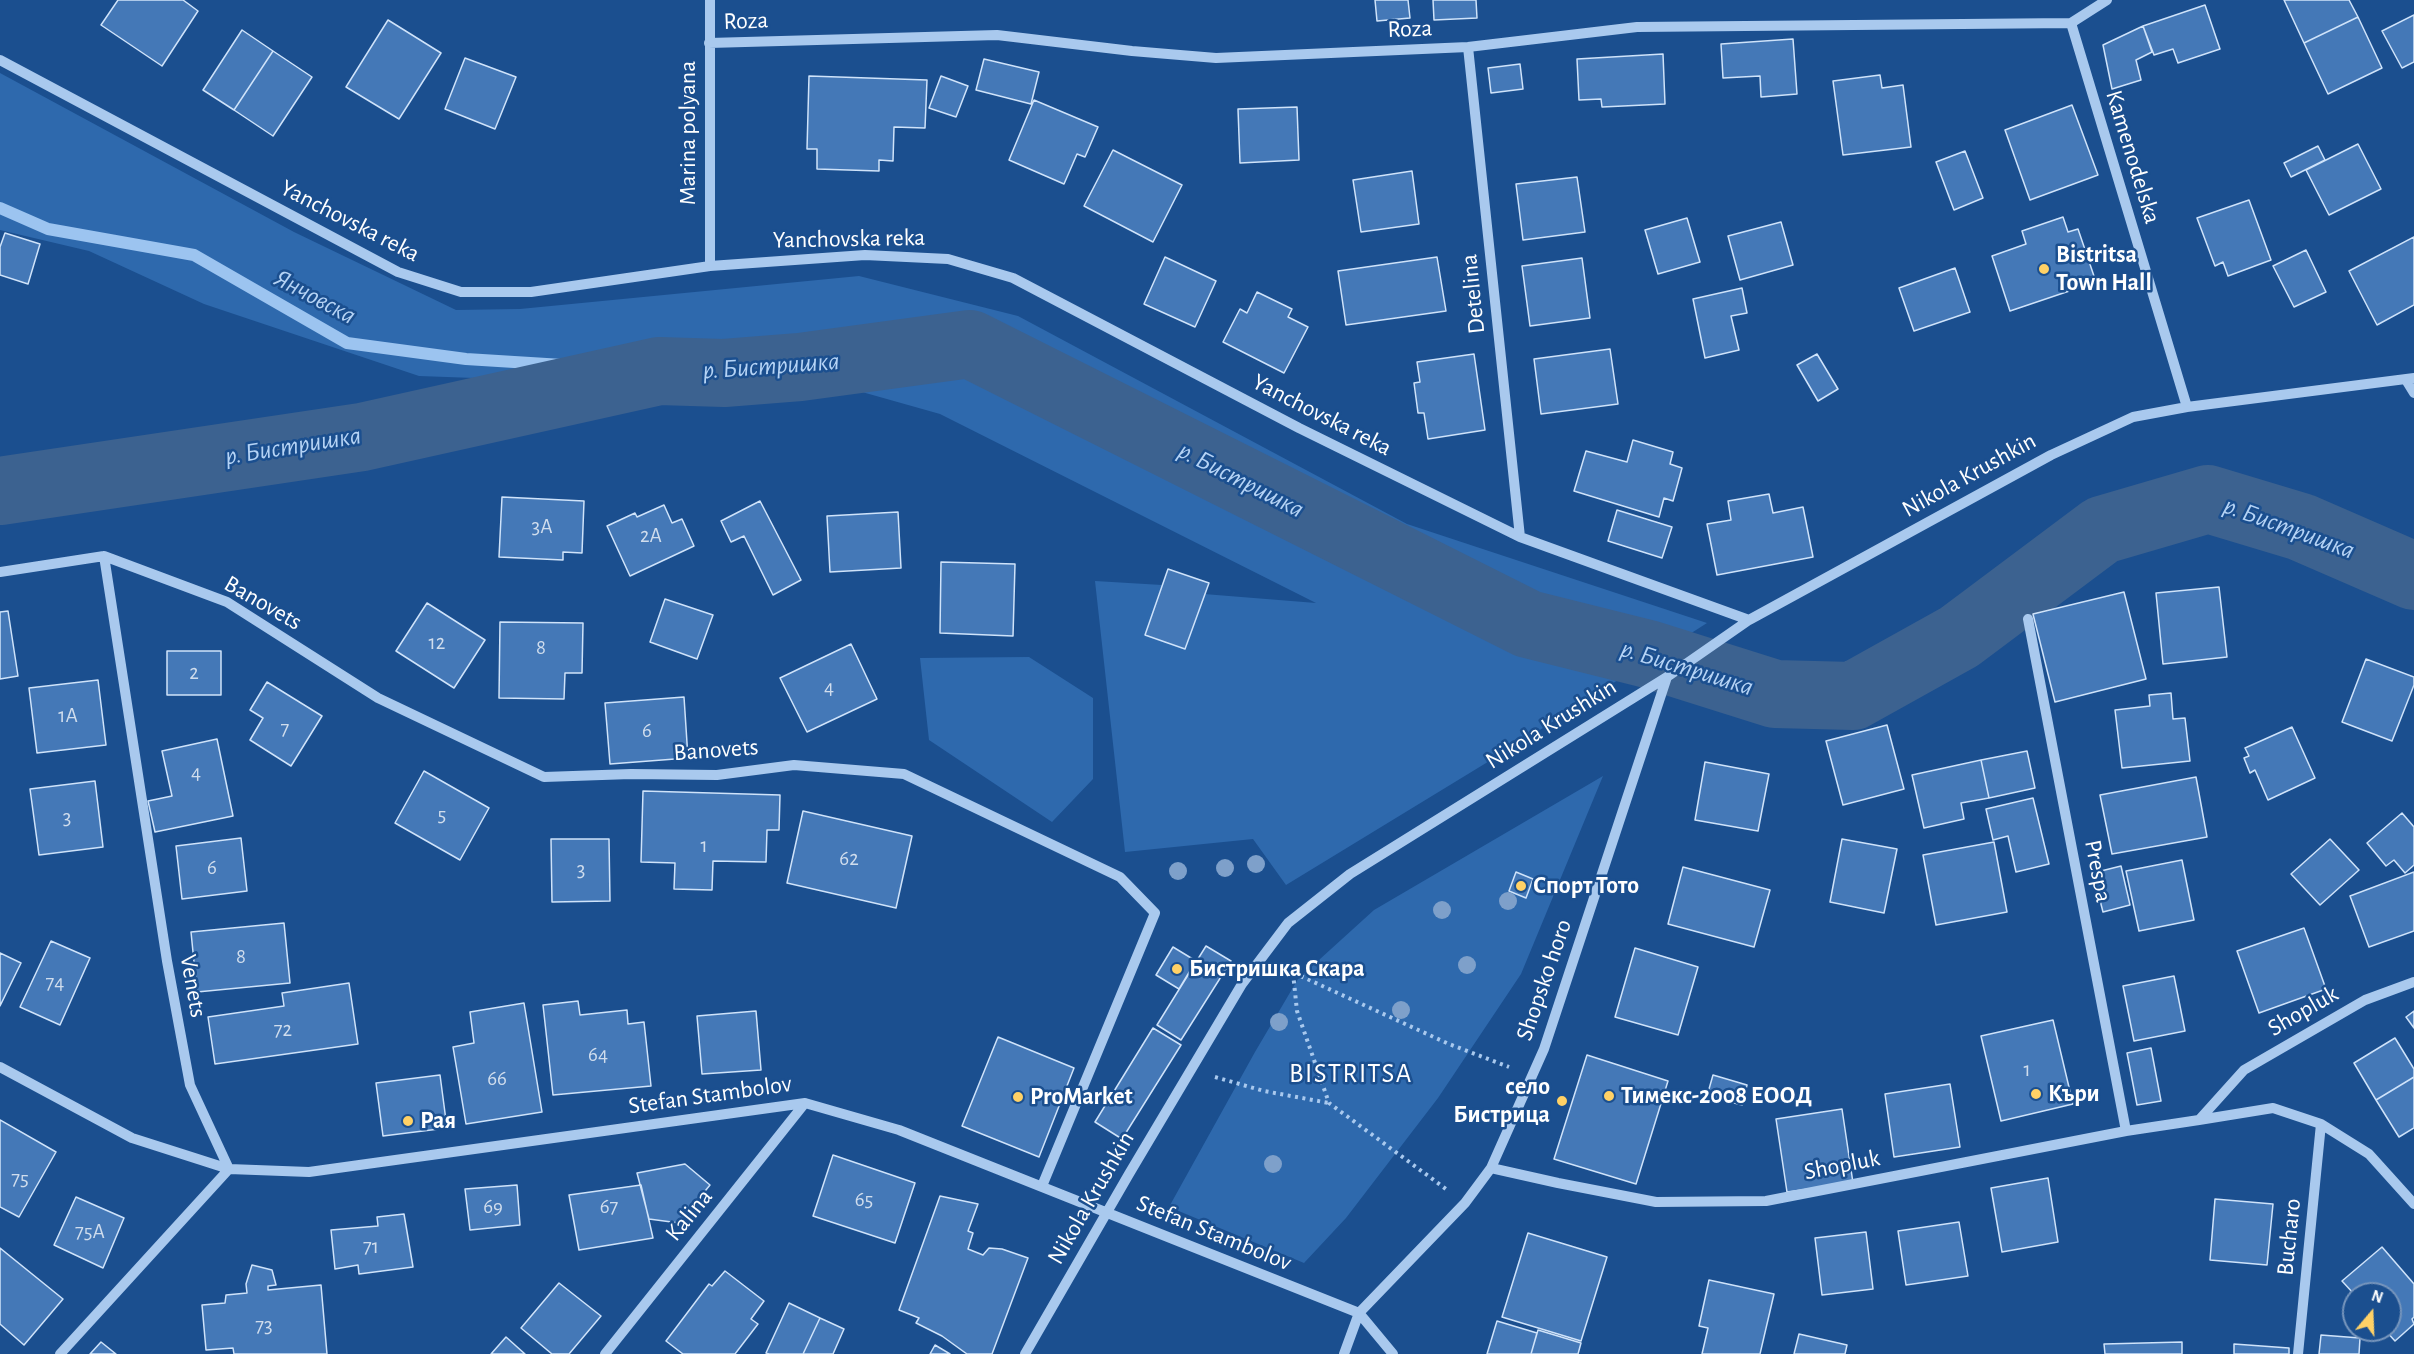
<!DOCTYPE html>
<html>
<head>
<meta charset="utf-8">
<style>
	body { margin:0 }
	#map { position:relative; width:2414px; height:1354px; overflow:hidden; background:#1b4f8f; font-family:"Alegreya Sans",sans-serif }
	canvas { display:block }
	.north { position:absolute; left:2342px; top:1282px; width:60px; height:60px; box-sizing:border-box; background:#1b4f8f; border:2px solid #7695bc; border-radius:50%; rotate:19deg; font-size:16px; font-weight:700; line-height:24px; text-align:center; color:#fff }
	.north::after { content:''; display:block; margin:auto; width:21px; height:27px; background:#ffd166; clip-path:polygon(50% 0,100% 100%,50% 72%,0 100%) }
</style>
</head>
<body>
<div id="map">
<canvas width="2414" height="1354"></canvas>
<div class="north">N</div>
</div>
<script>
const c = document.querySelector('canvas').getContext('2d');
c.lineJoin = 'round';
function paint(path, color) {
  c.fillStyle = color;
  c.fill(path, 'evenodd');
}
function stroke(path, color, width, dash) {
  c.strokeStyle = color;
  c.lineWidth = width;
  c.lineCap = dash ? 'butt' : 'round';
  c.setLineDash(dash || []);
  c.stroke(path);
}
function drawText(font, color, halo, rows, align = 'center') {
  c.font = font + ' "Alegreya Sans",sans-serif';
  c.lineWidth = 5;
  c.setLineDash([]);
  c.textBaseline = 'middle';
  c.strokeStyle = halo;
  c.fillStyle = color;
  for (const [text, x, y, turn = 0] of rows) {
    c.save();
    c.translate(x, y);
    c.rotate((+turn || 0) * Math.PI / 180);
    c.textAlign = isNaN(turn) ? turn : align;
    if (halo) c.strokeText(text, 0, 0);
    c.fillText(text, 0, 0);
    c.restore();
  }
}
paint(new Path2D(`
	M0 73 294 232 456 310 520 309 859 276 1018 316 1407 524 1707 623 1532 735 1286 885 1253 839 1125 852 1095 581 1162 585 1145 635 1185 649 1204 594 1316 603 940 414 862 392 419 376 204 304 89 251 0 230Z
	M1029 657 1093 698V779L1052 822 929 740 920 658Z
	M1603 776 1521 974 1438 1098 1346 1218 1304 1263 1169 1207 1255 1052 1298 979 1374 910Z`), '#2e69ad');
stroke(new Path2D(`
	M0 208 48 229 194 255 347 343 466 359 659 371`), '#9cc4f0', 12);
stroke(new Path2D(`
	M0 491 362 437 659 371 724 373 800 367 970 344 1528 624 1648 654 1775 694 1853 696 1959 637 2102 530 2208 499 2301 527 2414 576`), '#3c6290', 68);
const building = new Path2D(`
	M118 0H183L198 11 162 66 101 25Z
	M1375 0H1408L1410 18 1377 21Z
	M1433 0H1476L1477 18 1434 20Z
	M2284 0H2349L2358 17 2304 43Z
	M2205 5 2220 49 2178 63 2173 49 2154 55 2143 26Z
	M2414 15V62L2402 68 2382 31Z
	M2358 17 2382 68 2328 94 2304 43Z
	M388 20 441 53 399 119 346 87Z
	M2143 26 2152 52 2136 60 2141 80 2112 89 2103 45Z
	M242 30 273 51 234 110 203 90Z
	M1793 39 1797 94 1761 97 1760 76 1723 78 1721 44Z
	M273 51 312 77 273 136 234 110Z
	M1663 54 1665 104 1602 107 1601 99 1579 100 1577 59Z
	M465 58 516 77 495 129 445 109Z
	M984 59 1039 72 1031 104 976 90Z
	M1520 64 1523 89 1491 93 1488 68Z
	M1880 75 1882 88 1903 85 1911 147 1843 155 1833 81Z
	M809 76 927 80 925 128 894 127 893 161 879 160V171L817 169V149H807Z
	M941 76 968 86 956 117 929 108Z
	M1034 100 1098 127 1085 157 1077 154 1064 184 1009 160Z
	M2072 105 2098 175 2030 200 2005 130Z
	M1297 107 1299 160 1240 163 1238 109Z
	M2358 144 2381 189 2329 215 2306 170Z
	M2318 146 2325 160 2291 177 2284 163Z
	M1113 150 1182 185 1153 242 1084 206Z
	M1965 151 1983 198 1954 210 1936 162Z
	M1412 171 1419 224 1361 232 1353 180Z
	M1577 177 1585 232 1523 240 1516 184Z
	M2249 200 2271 260 2228 276 2223 262 2215 266 2197 218Z
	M2063 217 2068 232 2078 229 2096 282 2010 311 1992 256 2026 244 2022 231Z
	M1687 218 1700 262 1658 274 1645 230Z
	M1781 222 1793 265 1740 280 1728 236Z
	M5 233 40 244 28 284 0 275V247Z
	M2414 237V305L2377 325 2349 271Z
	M2306 250 2326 292 2294 307 2273 266Z
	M1165 257 1216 281 1195 327 1144 304Z
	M1437 257 1446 311 1346 325 1338 271Z
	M1582 258 1590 318 1530 326 1522 266Z
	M1955 268 1970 312 1914 331 1899 288Z
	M1742 288 1747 313 1731 316 1739 350 1705 358 1693 299Z
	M1257 292 1292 309 1288 317 1308 327 1284 373 1223 342 1240 309 1247 313Z
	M1610 349 1618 404 1541 414 1534 359Z
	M1474 354 1485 430 1428 439 1424 413H1418L1414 383 1420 382 1417 362Z
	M1817 354 1838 389 1818 401 1797 365Z
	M1633 440 1673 452 1670 464 1682 468 1673 501 1664 498 1659 517 1574 491 1586 451 1627 462Z
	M1769 494 1773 513 1803 507 1813 557 1717 575 1707 524 1731 520 1728 501Z
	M502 497 584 501 582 553 563 552V560L499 557Z
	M760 501 801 580 773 595 744 536 731 542 721 521Z
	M664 505 672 523 682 519 694 546 630 576 607 526 635 513 637 517Z
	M1617 510 1672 527 1662 558 1608 541Z
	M898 512 901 568 830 572 827 516Z
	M941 562 1015 564 1013 636 940 633Z
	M1168 569 1209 583 1185 649 1145 635Z
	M2219 587 2227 657 2163 664 2156 593Z
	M2124 592 2146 679 2055 702 2033 614Z
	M665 599 713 615 697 659 650 642Z
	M427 603 485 640 454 688 396 651Z
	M8 611 18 676 0 679V612Z
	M500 622 583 623 582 673H565L564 699 499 698Z
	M851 644 877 699 807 732 780 678Z
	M167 651H221V695H167Z
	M2366 659 2414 677V685L2392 741 2342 722Z
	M98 680 106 745 37 753 29 688Z
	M267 682 322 716 291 766 250 740 263 718 250 710Z
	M2171 693 2173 719 2185 718 2190 761 2122 768 2115 710 2150 706 2149 695Z
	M684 697 688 758 610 764 605 703Z
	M1887 725 1904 789 1843 805 1826 741Z
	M2292 727 2315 778 2268 800 2255 770 2250 773 2244 758 2249 756 2245 748Z
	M217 739 233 816 155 832 148 801 172 796 162 751Z
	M2027 751 2035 788 1989 798 1981 760Z
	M1981 760 1989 798 1961 803 1964 819 1924 828 1912 775Z
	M1705 762 1769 774 1758 831 1695 820Z
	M424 771 489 808 460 860 395 823Z
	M2196 777 2207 837 2112 854 2100 795Z
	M95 781 103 847 39 855 30 789Z
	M643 791 780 795 779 830H767L766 862 713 861 712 890 674 889 675 863 641 862Z
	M2033 798 2049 864 2016 872 2008 836 1993 840 1986 809Z
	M803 811 912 836 896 908 787 883Z
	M2402 813 2414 827V865L2405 873 2394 860 2386 866 2367 843Z
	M241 838 247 891 182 899 176 846Z
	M551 839H609L610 901 552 902Z
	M1842 839 1897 849 1884 913 1830 902Z
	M2330 839 2359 870 2320 905 2291 874Z
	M1994 842 2007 912 1936 925 1923 855Z
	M2182 860 2194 920 2139 931 2126 871Z
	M2121 866 2130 905 2103 912 2093 873Z
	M1683 867 1770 890 1754 947 1668 924Z
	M1516 872 1533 879 1526 898 1509 891Z
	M2414 872V931L2369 947 2350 896Z
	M284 923 290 983 197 992 191 932Z
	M2304 928 2326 989 2259 1013 2237 951Z
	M51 941 90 958 60 1025 20 1007Z
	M1206 946 1231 961 1181 1040 1157 1025Z
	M1173 947 1196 961 1179 989 1156 975Z
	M1635 948 1698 967 1678 1035 1615 1017Z
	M0 953 21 963 0 1006Z
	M2174 976 2185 1031 2134 1041 2123 986Z
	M349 983 358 1044 215 1064 208 1017 284 1006 282 993Z
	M578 1001 580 1015 627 1010 628 1024 644 1022 651 1086 553 1095 543 1005Z
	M524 1003 542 1112 466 1124 453 1047 474 1043 470 1012Z
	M756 1011 761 1070 702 1074 697 1016Z
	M2414 1011V1028L2406 1017Z
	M2053 1020 2073 1104 2001 1121 1981 1036Z
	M1153 1028 1181 1045 1122 1139 1095 1122Z
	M998 1037 1074 1068 1039 1157 962 1126Z
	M2395 1038 2414 1069V1077L2376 1100 2354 1063Z
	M2151 1048 2161 1101 2137 1105 2127 1053Z
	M1587 1055 1668 1081 1636 1184 1554 1159Z
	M440 1075 447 1128 383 1136 376 1083Z
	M1713 1075 1747 1085 1742 1105 1707 1096Z
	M2414 1077V1128L2399 1137 2376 1100Z
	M1950 1084 1960 1147 1894 1157 1885 1094Z
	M1842 1109 1853 1183 1787 1192 1776 1119Z
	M0 1120 56 1152 19 1217 0 1207Z
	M833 1155 915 1183 895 1243 813 1216Z
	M685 1164 710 1185 679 1223 649 1219 637 1173Z
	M2048 1178 2058 1242 2002 1252 1991 1188Z
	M517 1185 520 1225 470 1230 465 1189Z
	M641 1185 653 1238 579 1250 569 1195Z
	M940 1196 978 1204 968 1231 973 1233 968 1249 983 1255 989 1248 1002 1249 1028 1258 992 1354H967L942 1336 916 1323 919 1318 899 1310Z
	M76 1197 124 1218 103 1268 54 1245Z
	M2215 1199 2273 1204 2267 1265 2210 1260Z
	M404 1214 413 1267 359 1274 358 1265 335 1269 331 1230 378 1226 377 1217Z
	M1959 1222 1968 1276 1906 1285 1898 1231Z
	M1866 1232 1873 1289 1822 1295 1815 1238Z
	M1528 1233 1607 1257 1581 1341 1502 1317Z
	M2382 1247 2414 1284V1317L2412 1319 2414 1324 2395 1341 2385 1330H2390V1294H2354L2342 1281Z
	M0 1248 63 1299 24 1345 0 1324Z
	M252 1265 272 1270 276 1285 268 1286V1290L321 1285 327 1354H234L233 1348 206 1350 202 1305 225 1303 226 1295 247 1293 246 1284Z
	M725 1271 764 1301 751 1319 758 1324 735 1354H683L666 1341 709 1284 712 1286Z
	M1709 1280 1774 1294 1760 1354H1702L1708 1328 1699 1326Z
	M559 1283 601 1316 569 1354H552L521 1328Z
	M789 1303 820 1318 803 1354H769L766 1353Z
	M820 1318 844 1329 833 1354H803Z
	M1497 1321 1537 1333 1531 1354H1487Z
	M1538 1330 1581 1343 1578 1354H1531Z
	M1799 1334 1847 1345 1845 1354H1794Z
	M2321 1335 2360 1338 2359 1354H2319Z
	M506 1337 525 1354H491Z
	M101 1342 116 1354H90Z
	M2182 1342V1354H2105L2104 1344Z
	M2234 1344 2289 1348V1354H2234Z
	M935 1345 950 1354H930Z`);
paint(building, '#4478b7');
stroke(building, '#cfe3fa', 1.5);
stroke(new Path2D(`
	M1293 973 1297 1011 1329 1103 1446 1189
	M1294 973 1449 1044 1509 1067
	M1215 1077 1264 1091 1329 1103`), '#a9c9ee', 4, [3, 4.5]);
stroke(new Path2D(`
	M710 0V266
	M2071 23 2187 407
	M709 43 997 35 1132 51 1216 58 1468 47 1637 27 2071 23 2107 0
	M1468 47 1520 537
	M0 60 398 272 461 292H531L710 266 865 255 948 259 1013 278 1299 428 1520 537 1749 620
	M2406 380 2414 393
	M0 572 104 556 227 602 378 698 544 777 631 774 717 775 794 765 904 774 1120 877 1155 913 1042 1186
	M2028 619 2126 1131
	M0 1067 132 1138 229 1169 309 1172 805 1103 899 1130 1359 1313 1393 1354
	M2199 1120 2273 1108 2321 1124 2369 1154 2414 1204
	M1491 1168 1558 1183 1656 1202 1766 1201 2126 1131 2199 1120 2244 1070 2365 1000 2414 982
	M60 1354 229 1169 190 1085 167 961 104 556
	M605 1354 805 1103
	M1025 1354 1129 1174 1242 984 1288 923 1350 874 1667 677 1749 620 2051 455 2133 417 2187 407 2414 378
	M1344 1354 1359 1313 1465 1203 1491 1168 1544 1049 1667 677
	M2298 1354 2321 1124`), '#a9c9ee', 10);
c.fillStyle = '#7ea0ca';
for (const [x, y] of [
	[1256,864],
	[1225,868],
	[1178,871],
	[1508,901],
	[1442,910],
	[1467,965],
	[1401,1010],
	[1279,1022],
	[1273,1164]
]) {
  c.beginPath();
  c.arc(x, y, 9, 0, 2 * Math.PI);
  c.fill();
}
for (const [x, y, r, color] of [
	[2044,269,6,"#ffd166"],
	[1521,886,6,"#ffd166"],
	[1177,969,6,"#ffd166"],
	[2036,1094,6,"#ffd166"],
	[1609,1096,6,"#ffd166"],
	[1018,1097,6,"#ffd166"],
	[1562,1101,6,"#ffd166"],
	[408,1121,6,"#ffd166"]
]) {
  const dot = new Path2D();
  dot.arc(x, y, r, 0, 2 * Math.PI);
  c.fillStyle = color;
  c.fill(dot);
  stroke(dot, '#1b4f8f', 2);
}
drawText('21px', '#d0dded', null, [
	["3А",542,527],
	["2А",651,536],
	["12",437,643],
	["8",541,648],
	["2",194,673],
	["4",829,688],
	["1А",68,716],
	["7",285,729],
	["6",647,731],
	["4",196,773],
	["5",442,815],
	["3",67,818],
	["1",704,846],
	["62",849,859],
	["6",212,868],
	["3",581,870],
	["8",241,957],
	["74",55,983],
	["72",283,1030],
	["64",598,1055],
	["1",2027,1070],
	["66",497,1079],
	["75",20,1179],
	["65",864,1200],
	["69",493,1207],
	["67",609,1207],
	["75А",90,1232],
	["71",371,1247],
	["73",264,1326]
]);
drawText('24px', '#fff', '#1b4f8f', [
	["Roza",746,21,-2],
	["Roza",1410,29,-2],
	["Marina polyana",688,133,-90],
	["Kamenodelska",2133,157,73],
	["Yanchovska reka",350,221,27],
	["Yanchovska reka",849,239,-1],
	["Detelina",1473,294,-96],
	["Yanchovska reka",1322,415,27],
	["Nikola Krushkin",1969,475,-29],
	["Banovets",263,603,30],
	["Nikola Krushkin",1551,724,-32],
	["Banovets",716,750,-4],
	["Prespa",2098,871,79],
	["Shopsko horo",1544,980,-71],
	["Venets",193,986,80],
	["Shopluk",2303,1011,-30],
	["Stefan Stambolov",710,1095,-8],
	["Shopluk",1842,1165,-11],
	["Nikola Krushkin",1091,1198,-60],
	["Kalina",689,1215,-51],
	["Stefan Stambolov",1214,1233,22],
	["Bucharo",2289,1237,-84]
]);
drawText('bold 24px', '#fff', '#1b4f8f', [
	["Bistritsa",2056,255],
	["Town Hall",2056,283],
	["Спорт Тото",1533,886],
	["Бистришка Скара",1189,969],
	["село",1550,1087,"right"],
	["Бистрица",1550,1115,"right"],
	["Къри",2048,1094],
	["Тимекс-2008 ЕООД",1621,1096],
	["ProMarket",1030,1097],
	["Рая",420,1121]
], 'left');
drawText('italic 26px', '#b5d3f5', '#1b4f8f', [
	["Янчовска",315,297,28],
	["р. Бистришка",771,366,-4],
	["р. Бистришка",293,446,-9],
	["р. Бистришка",1241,480,27],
	["р. Бистришка",2289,528,20],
	["р. Бистришка",1687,668,17]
]);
c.letterSpacing = '1.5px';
drawText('27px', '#fff', '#1b4f8f', [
	["BISTRITSA",1351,1074]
]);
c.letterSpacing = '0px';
</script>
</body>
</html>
